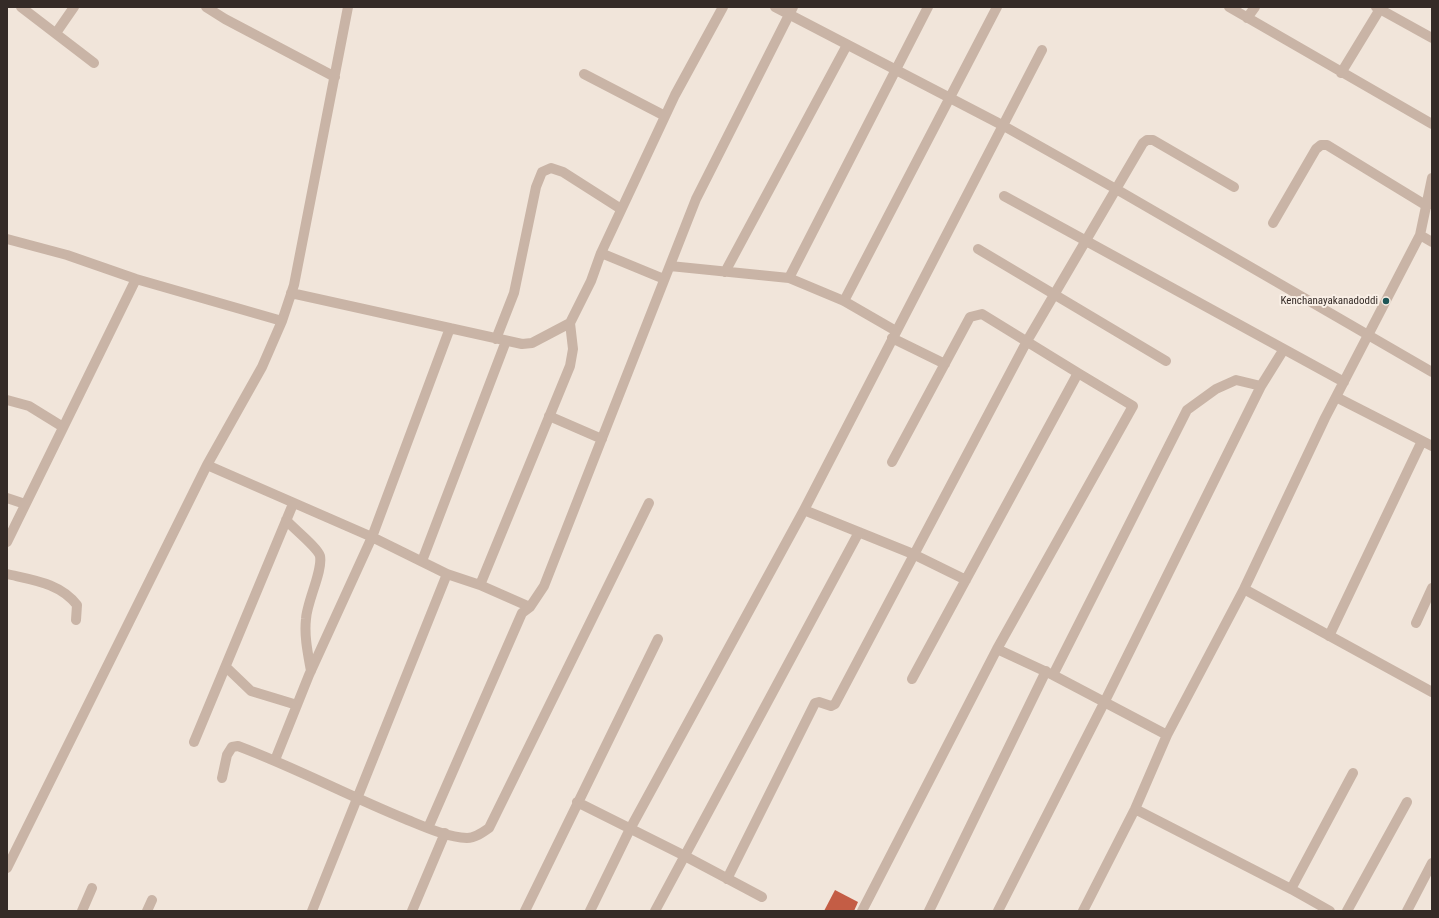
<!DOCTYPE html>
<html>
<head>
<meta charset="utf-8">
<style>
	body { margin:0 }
	#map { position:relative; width:1439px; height:918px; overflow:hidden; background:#f1e5da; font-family:"Roboto Condensed",sans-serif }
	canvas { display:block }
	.frame { position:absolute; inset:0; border:8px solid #352b27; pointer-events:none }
</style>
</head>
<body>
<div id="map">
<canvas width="1439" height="918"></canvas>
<div class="frame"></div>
</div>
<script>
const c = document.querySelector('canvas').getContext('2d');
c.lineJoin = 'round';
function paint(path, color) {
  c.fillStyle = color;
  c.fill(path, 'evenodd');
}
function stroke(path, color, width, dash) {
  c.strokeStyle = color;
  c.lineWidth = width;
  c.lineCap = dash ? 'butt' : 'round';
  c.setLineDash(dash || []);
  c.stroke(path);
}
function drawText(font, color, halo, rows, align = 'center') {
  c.font = font + ' "Roboto Condensed",sans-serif';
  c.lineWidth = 4;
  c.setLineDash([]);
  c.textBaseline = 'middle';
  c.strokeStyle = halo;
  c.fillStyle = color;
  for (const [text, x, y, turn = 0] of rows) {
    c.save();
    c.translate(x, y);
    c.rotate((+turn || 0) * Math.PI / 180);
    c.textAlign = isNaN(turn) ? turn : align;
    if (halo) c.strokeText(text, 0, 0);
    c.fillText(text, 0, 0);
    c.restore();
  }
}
paint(new Path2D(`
	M835 890 858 902 854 911H824Z`), '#c45d45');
stroke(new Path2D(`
	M21 7 94 63
	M206 7 225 19 335 77
	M775 7 1002 125 1116 189 1432 372
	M1229 7 1432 124
	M1376 7 1432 38
	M1247 18 1255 7
	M56 33 74 7
	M1341 73 1380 9
	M584 74 665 116
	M1004 196 1344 382
	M1273 223 1316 149 1321 145H1327L1427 206
	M1420 235 1432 242
	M7 239 67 255 136 279 282 321
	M978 249 1166 361
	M601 253 675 95 723 7
	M670 266 789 278 844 301 896 331
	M725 272 847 45
	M789 278 928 7
	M291 293 522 344 532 343 570 323 591 281 601 253 664 279
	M844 301 997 7
	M892 338 945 364
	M496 339 514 293 536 187 542 172 551 168 563 172 621 209
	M1078 373 1133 406 997 649 1053 675 1167 735
	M1336 397 1432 446
	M7 400 29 406 63 427
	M549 416 602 439
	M892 462 970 317 982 314 1078 373 912 679
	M207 465 262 367 282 321 294 285 348 7
	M7 498 25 504
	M804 510 913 554 966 580
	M286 520C293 528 318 548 320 556 323 571 307 601 306 619 304 636 308 654 311 671
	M7 542 136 279
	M422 561 506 341
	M7 574C33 580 60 583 77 605L76 620
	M480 585 570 366 573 349 570 323
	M1244 589 1432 692
	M1416 623 1432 588
	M1329 636 1422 441
	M226 667 251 691 297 705
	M1053 675 1187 410 1216 389 1236 380 1261 386
	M194 742 293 504
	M275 760 309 675 372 537 450 328
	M222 778 227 755 232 747 238 746C294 767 347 795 403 818 423 826 446 837 467 838 475 838 482 833 489 828L649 503
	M577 802 683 855 762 897
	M1135 809 1291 889 1330 911
	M428 828 522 613 530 607 544 586 696 199 793 7
	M7 868 207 465 372 537 447 574 480 585 530 607
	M727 879 815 703 819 702 831 706 835 704 1027 341 1143 143 1147 140H1153L1234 187
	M1291 889 1353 773
	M82 911 92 888
	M147 911 152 900
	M312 911 447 574
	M412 911 445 833
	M525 911 658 639
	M590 911 630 829 804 510 1042 50
	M655 911 859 532
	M862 911 997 649
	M929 911 1046 671
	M998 911 1104 703 1261 386 1284 349
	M1083 911 1135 809 1167 735 1244 589 1325 418 1420 235 1432 178
	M1347 911 1407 802
	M1407 911 1432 863`), '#c9b4a6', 10);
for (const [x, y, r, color] of [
	[1386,301,4,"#1d5556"]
]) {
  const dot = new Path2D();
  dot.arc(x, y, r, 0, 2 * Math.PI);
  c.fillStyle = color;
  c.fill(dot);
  stroke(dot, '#f9efe6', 1.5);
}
drawText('11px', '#352b27', '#f9efe6', [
	["Kenchanayakanadoddi",1378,301]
], 'right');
</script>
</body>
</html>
